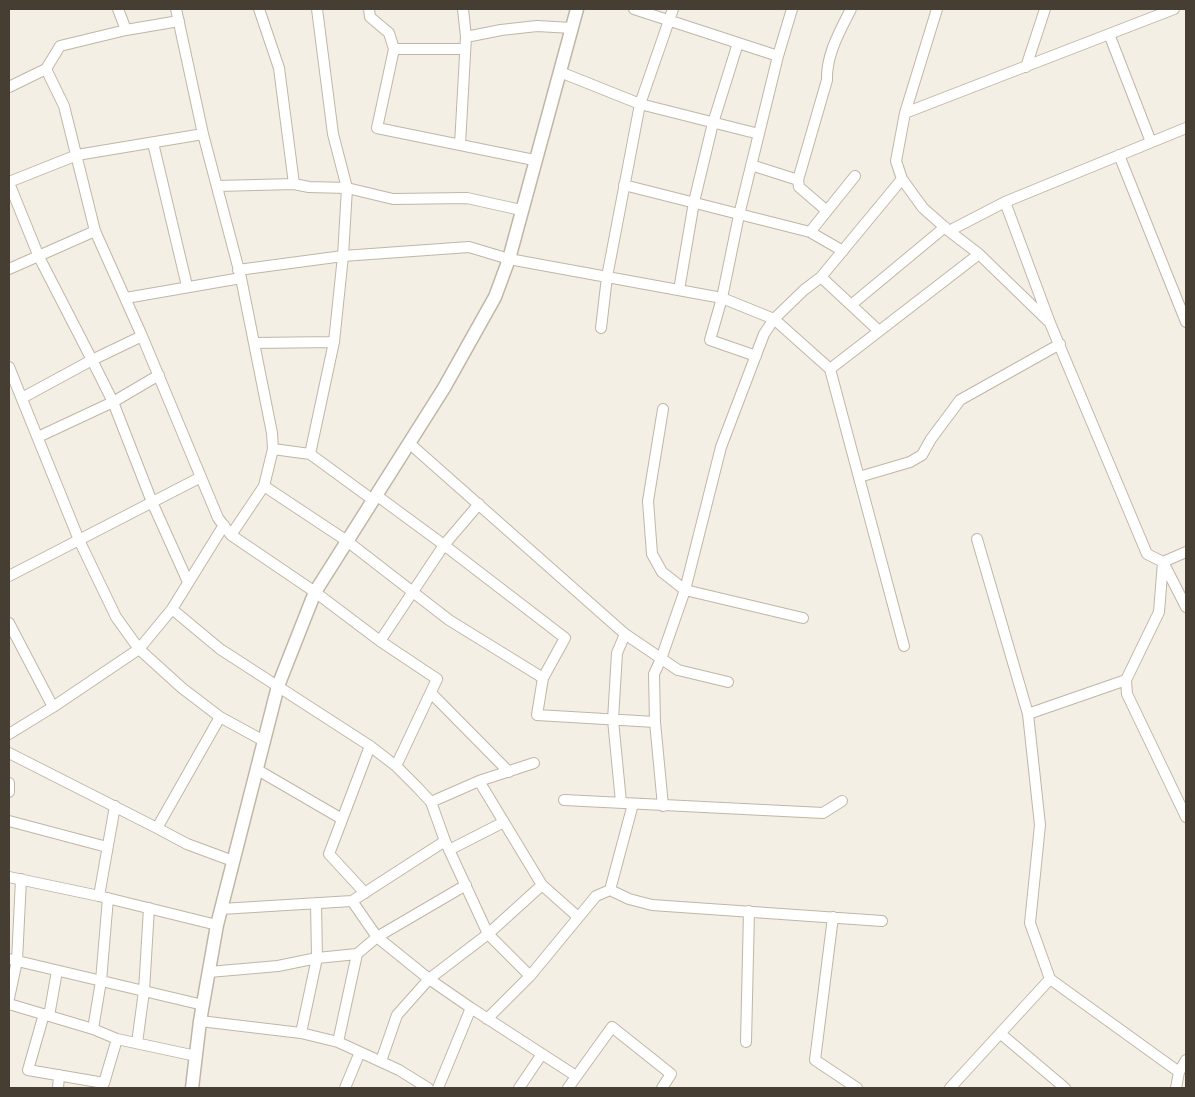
<!DOCTYPE html>
<html>
<head>
<meta charset="utf-8">
<style>
	body { margin:0 }
	#map { position:relative; width:1195px; height:1097px; overflow:hidden; background:#f4efe4; font-family:"DejaVu Sans",sans-serif }
	canvas { display:block }
	.frame { position:absolute; inset:0; border:10px solid #463e33; pointer-events:none }
</style>
</head>
<body>
<div id="map">
<canvas width="1195" height="1097"></canvas>
<div class="frame"></div>
</div>
<script>
const c = document.querySelector('canvas').getContext('2d');
c.lineJoin = 'round';
function stroke(path, color, width, dash) {
  c.strokeStyle = color;
  c.lineWidth = width;
  c.lineCap = dash ? 'butt' : 'round';
  c.setLineDash(dash || []);
  c.stroke(path);
}
const minor = new Path2D(`
	M118 9 126 30
	M176 9 203 134 241 278 272 433 273 449 264 486 231 535
	M259 9 279 68 294 184
	M369 9 370 17 389 33 394 49 377 128 534 160
	M634 9 778 56
	M937 9 905 113 896 161 902 179 923 208 949 231 979 254 1048 321
	M1109 34 1151 142
	M466 37 501 30 537 26 572 28
	M394 49H465
	M1026 67 1045 9
	M46 69 64 106 95 231 142 336 218 518 231 535 315 592 380 641 437 679 396 766
	M560 72 640 104 759 134
	M9 87 46 69 60 46 126 30 179 21
	M905 113 1174 9
	M153 143 187 286
	M460 145 466 37 463 9
	M1119 155 1186 322
	M751 165 798 180
	M9 182 77 155 203 134
	M9 183 39 257 92 360 113 402 152 502 188 582
	M624 185 810 232 843 251
	M217 186 294 184 309 187 347 188 393 199 467 198 521 210
	M1005 202 1050 323 1147 554 1163 562 1186 607
	M827 211 799 187 798 180 827 80C826 55 840 31 851 9
	M949 231 1005 202 1186 128
	M810 232 855 176
	M9 269 95 231
	M238 270 343 256 469 247 509 259 722 298 774 319 830 369 904 646
	M821 277 879 331
	M679 290 694 202 713 123 738 43
	M126 298 241 278
	M851 305 945 227
	M601 328 607 277 640 104 673 9
	M254 343 334 342
	M756 356 710 340 722 298 739 215 778 56 792 9
	M9 367 79 540 116 617 139 649 182 688 220 717 264 741
	M830 369 979 254
	M22 398 92 360 142 336
	M663 409 648 501 652 554 662 572 685 590 803 618
	M38 437 113 402 159 375
	M409 443 625 634 678 670 728 682
	M273 449 310 454 373 500
	M310 454 334 342 343 256 347 188 333 134 317 9
	M859 477 910 462 922 455 931 439 960 400 1060 344
	M264 486 347 541 449 620 543 678
	M376 495 444 545 565 638 543 678 537 715 655 722
	M977 539 1028 714 1040 825 1030 923 1050 979 1179 1072
	M1186 552 1163 562 1159 612 1126 680 1127 694 1186 817
	M9 576 201 477
	M172 609 220 649 370 746 396 766 417 787 431 802 445 841 488 934 530 976
	M9 623 53 707
	M380 641 444 545 479 504
	M431 693 509 772
	M1028 714 1126 680
	M9 734 53 707 139 649 172 609 224 525
	M9 753 157 828 187 844 233 861
	M256 769 342 819
	M479 781 542 885 578 917
	M9 783V792
	M564 800 823 813 842 801
	M431 802 479 781 534 763
	M621 802 613 720 617 653 625 634
	M633 804 610 890 629 899 652 905 882 921
	M663 806 655 722 654 674 661 659 685 590 721 447 764 334 774 319 804 290 821 277 902 179
	M9 821 107 847
	M157 828 220 717
	M449 850 504 822
	M9 877 99 896 217 925
	M365 893 329 854 370 746
	M99 896 115 806
	M352 901 377 937 429 979 471 1008 576 1076
	M221 909 352 901 445 841
	M833 917 815 1060 857 1088
	M9 959 203 1005
	M209 972 278 966 317 958 357 954 377 937 466 885
	M9 998 17 961 21 879
	M9 1004 93 1029 117 1039 196 1056
	M44 1014 28 1070 104 1083 117 1039
	M49 1016 57 971
	M487 1019 530 976 596 896 610 890
	M200 1021 301 1033 338 1042 399 1070 428 1088
	M93 1029 101 981 108 898
	M301 1033 317 958 316 903
	M1001 1034 1065 1088
	M338 1042 357 954
	M746 1042 749 911
	M137 1043 144 991 149 908
	M381 1061 397 1015 429 979 488 934 542 885
	M58 1088 59 1075
	M345 1088 360 1052
	M438 1088 471 1008
	M519 1088 542 1054
	M568 1088 612 1027 671 1074 662 1088
	M950 1088 1050 979
	M1176 1088 1179 1072 1186 1060`);
const tertiary = new Path2D(`
	M192 1088 200 1021 217 925 278 686 315 592 444 388 495 297 509 259 577 9`);
stroke(minor, '#c0b6a6', 12);
stroke(tertiary, '#c0b6a6', 15);
stroke(minor, '#fff', 10);
stroke(tertiary, '#fff', 12);
</script>
</body>
</html>
